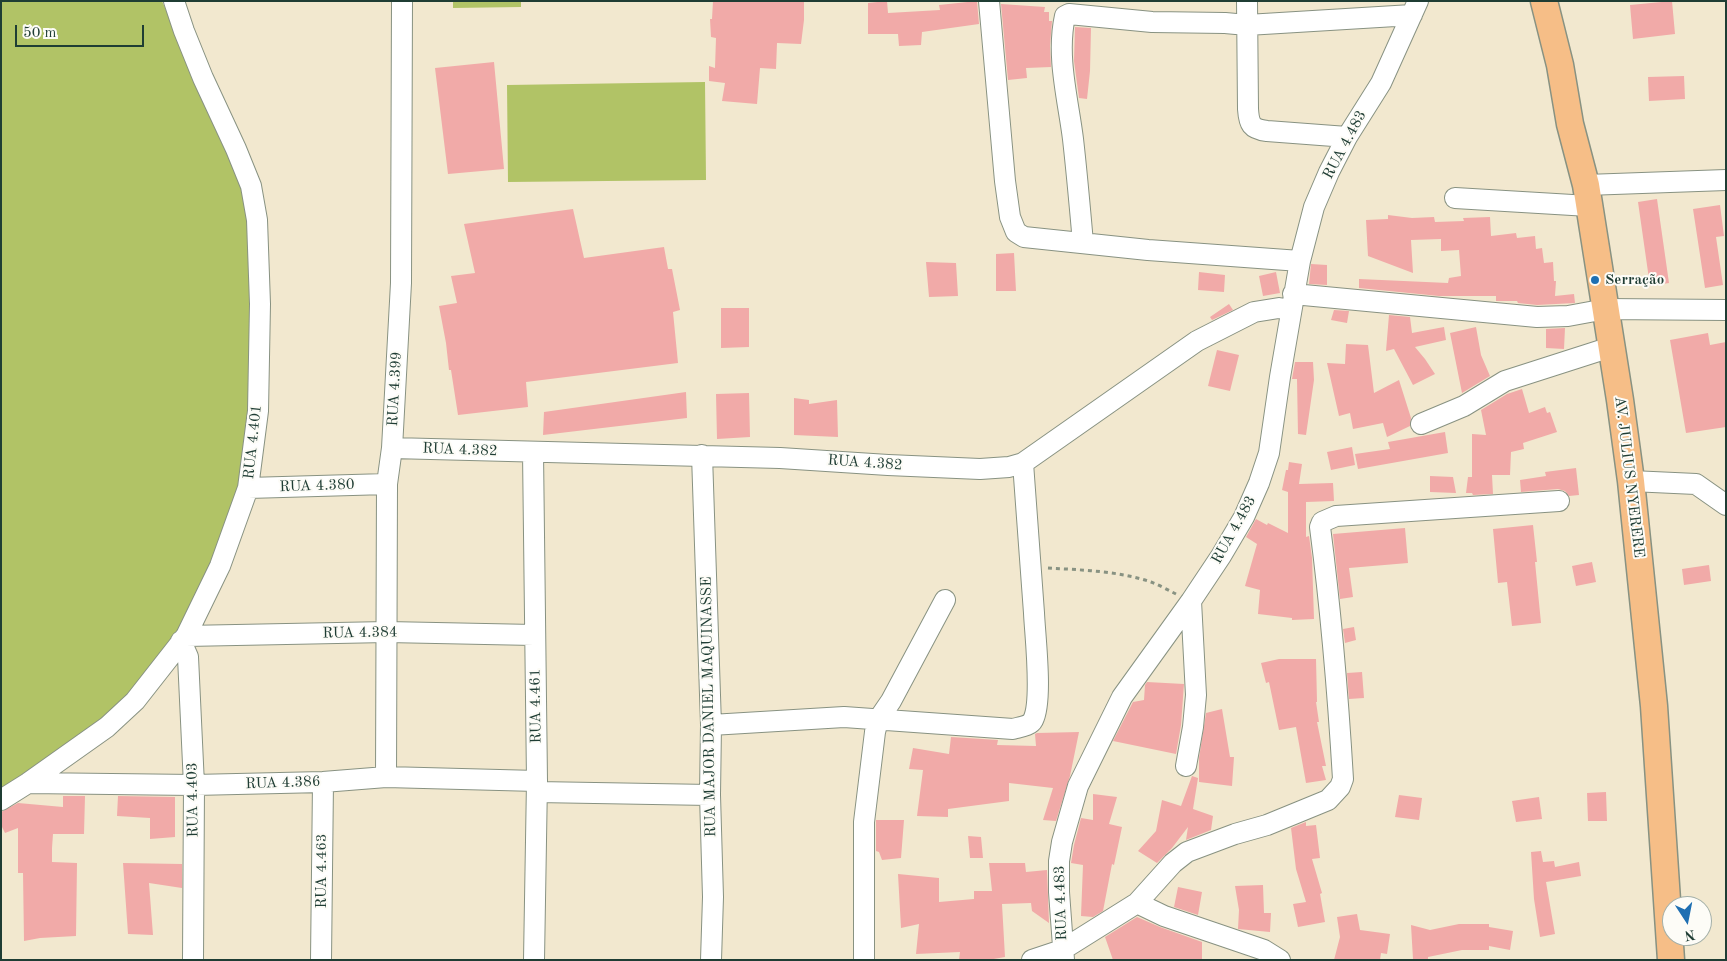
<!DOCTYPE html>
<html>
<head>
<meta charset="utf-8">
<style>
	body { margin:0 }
	#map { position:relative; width:1727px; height:961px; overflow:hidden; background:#f2e8cf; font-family:"Old Standard TT",serif }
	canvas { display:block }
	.frame { position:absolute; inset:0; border:2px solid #1f3d34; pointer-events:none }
	.north { position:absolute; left:1662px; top:896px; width:50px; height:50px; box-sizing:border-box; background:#fdfcf7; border:1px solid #a4b0a9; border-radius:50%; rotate:169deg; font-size:14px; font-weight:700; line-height:20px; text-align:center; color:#1f3d34 }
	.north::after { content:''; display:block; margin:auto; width:18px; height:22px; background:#1f6fb2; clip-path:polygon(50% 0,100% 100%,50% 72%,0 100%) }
	.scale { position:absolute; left:15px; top:25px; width:129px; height:22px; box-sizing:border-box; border:2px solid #1f3d34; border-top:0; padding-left:6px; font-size:15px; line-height:18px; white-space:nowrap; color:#1f3d34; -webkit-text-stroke:4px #fdfcf7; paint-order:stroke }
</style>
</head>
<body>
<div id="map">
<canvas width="1727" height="961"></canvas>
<div class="frame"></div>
<div class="north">N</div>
<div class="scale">50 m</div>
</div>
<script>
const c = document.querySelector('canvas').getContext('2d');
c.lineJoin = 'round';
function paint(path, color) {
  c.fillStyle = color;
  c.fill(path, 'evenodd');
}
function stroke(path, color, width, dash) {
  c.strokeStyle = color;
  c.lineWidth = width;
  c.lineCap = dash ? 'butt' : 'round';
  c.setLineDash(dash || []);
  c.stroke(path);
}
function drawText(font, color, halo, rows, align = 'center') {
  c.font = font + ' "Old Standard TT",serif';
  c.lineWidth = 4;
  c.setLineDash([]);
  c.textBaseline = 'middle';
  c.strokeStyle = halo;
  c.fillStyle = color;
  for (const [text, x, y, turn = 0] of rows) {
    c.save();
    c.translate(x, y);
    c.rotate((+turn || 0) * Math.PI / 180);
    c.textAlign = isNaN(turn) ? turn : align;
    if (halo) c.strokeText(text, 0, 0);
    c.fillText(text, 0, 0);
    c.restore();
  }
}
paint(new Path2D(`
	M1 1H162L196 79 251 186 250 473 207 592 135 701 1 789Z
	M453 1H521V7L453 8Z
	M705 82 706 180 508 182 507 85Z`), '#b1c366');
paint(new Path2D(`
	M713 1H804V20L801 44 777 43 776 69 760 68 757 104 722 101 725 83 709 81V66L715 68 716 38 711 37 710 19H712Z
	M887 1 888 13 940 10 939 5 977 1 979 24 922 32 921 45 899 46 898 34H868V3Z
	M1672 1 1675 34 1633 39 1630 5Z
	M1001 4 1045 7 1044 12H1049V21H1052L1050 46 1051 67 1026 68 1027 78 1008 80Z
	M1075 27 1091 28 1090 71 1087 99 1079 98 1074 61Z
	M494 62 504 169 448 174 435 68Z
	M1684 76 1685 99 1649 101 1648 77Z
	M1657 199 1669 283 1650 286 1638 202Z
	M1720 205 1724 236 1716 237 1723 285 1705 288 1693 209Z
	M573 209 584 258 664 247 668 269H672L680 310 673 312 678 363 526 382 528 407 458 415 451 370H449L446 343 439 306 457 303 451 276 475 273 464 224Z
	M1388 215 1412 218 1434 217 1435 222 1464 221 1463 218 1490 217 1491 236 1516 233 1517 238 1535 236 1536 249 1542 248 1544 263 1553 262 1554 281H1556L1555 296 1574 294 1575 303 1537 305 1518 303 1517 301H1496V296H1439L1359 288V279L1448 283 1449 278 1461 276 1459 250 1441 251V239L1411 240 1413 273 1368 256 1366 220 1388 219Z
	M1014 253 1016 291H996V254Z
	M926 262 956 263 958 296 929 297Z
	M1311 264 1327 265V285L1309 284Z
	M1199 272 1225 275 1224 292 1198 290Z
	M1276 272 1280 293 1263 296 1259 276Z
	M1229 304 1233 310 1212 320 1210 317Z
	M721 308H749V347L721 348Z
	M1334 310 1349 311 1347 323 1331 320Z
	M1389 315 1410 317 1412 333 1444 327 1446 340 1415 347 1425 359 1435 374 1413 385 1394 349 1386 351Z
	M1476 327 1481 355 1490 376 1462 393 1450 333Z
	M1565 328 1564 349 1546 348V329Z
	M1708 333 1710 345 1726 342V427L1686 433 1670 340Z
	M1346 344 1368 345 1374 393 1399 380 1411 418 1410 426 1387 437 1383 423 1353 429 1350 413 1339 416 1327 363 1345 364Z
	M1217 350 1239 355 1230 391 1208 386Z
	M1295 362H1313L1314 380 1306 435 1298 434 1297 379H1292Z
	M1522 389 1529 413 1545 407 1547 413 1550 412 1557 432 1523 443 1524 449 1511 452 1510 475H1492L1493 494 1473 495 1472 493H1466L1468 477H1472V434L1486 435 1481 410 1507 394Z
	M686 392 687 418 543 435 544 412Z
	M749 393 750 437 717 439 716 394Z
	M794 398 809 400V404L837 400 838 437 794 435Z
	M1445 432 1448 453 1358 469 1355 454 1390 449 1388 442Z
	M1352 447 1355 465 1331 470 1327 452Z
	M1289 462 1302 464 1299 484 1333 483 1334 501 1306 502V537L1309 536 1312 558 1314 619 1292 620V618L1258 614 1260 590 1245 586 1257 544 1246 537 1256 519 1267 525 1268 523 1288 533V492L1282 490 1286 470H1288Z
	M1576 468 1579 495 1569 496 1565 491 1558 489 1521 492 1520 480 1546 476 1545 472Z
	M1430 476 1453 477 1456 493 1430 492Z
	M1533 525 1537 562H1535L1541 623 1512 626 1507 582 1498 583 1493 529Z
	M1405 528 1408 563 1349 568 1353 597 1340 599 1333 534Z
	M1592 562 1596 582 1576 586 1572 566Z
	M1709 565 1711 581 1684 585 1682 569Z
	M1354 627 1356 640 1345 643 1343 629Z
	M1279 659H1316L1317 702H1316L1319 722H1317L1326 766H1322L1326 780 1306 783 1296 727 1279 730 1269 682 1266 683 1261 663Z
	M1362 672 1364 698 1349 699 1347 673Z
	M1147 682 1184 684 1181 725 1176 754 1113 741 1133 702 1144 700 1145 685Z
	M1222 709 1230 757H1234L1232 786 1199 782V758L1206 713Z
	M1079 732 1070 776 1056 821 1043 820 1053 788 1009 783V801L948 809V817L917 816 923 770 909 769 913 748 949 754 951 737 998 740 997 745 1036 746 1035 734 1037 733Z
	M1192 776 1198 778 1193 809 1213 816 1211 830 1186 840 1188 827 1172 848 1157 863 1138 851 1156 831 1162 800 1181 806Z
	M1606 792 1607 821H1588L1587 793Z
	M1093 794 1117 797 1109 824 1122 827 1114 865 1112 864 1103 911 1093 917 1081 916 1083 865 1071 863 1074 845 1081 818 1093 820Z
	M1399 795 1422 798 1419 820 1395 817Z
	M63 796H85L84 834H53L52 848V862L77 863 76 936 40 938 24 941 23 873H18V828L5 833 1 825V812L18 803 63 807Z
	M118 796 175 797V837L150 839V818L117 816Z
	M1539 797 1542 819 1516 822 1512 801Z
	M876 820H904L901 858 882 860 879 852 876 851Z
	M1306 822V826L1316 825 1320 858 1312 859 1322 893 1320 894 1325 922 1298 927 1293 904 1306 902 1296 869 1291 828Z
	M968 836 981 837 983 858H970Z
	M1541 851 1543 862 1554 861 1555 867 1579 862 1581 876 1546 882 1555 934 1540 937 1534 899 1531 852Z
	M123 863 182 864V888L149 883 153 935 128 934Z
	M989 863H1025L1026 872 1047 870 1049 923 1032 911 1031 903 1002 904 1005 957 988 960H959L960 952 916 954 919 924 901 928 898 874 939 878V902L974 899V891H992Z
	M1263 885 1264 913H1271L1270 932 1238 929 1239 910 1235 886Z
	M1178 887 1202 892 1198 915 1174 907Z
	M1357 914 1360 930 1390 934 1387 954 1381 953 1380 960H1334L1340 937 1337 917Z
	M1137 917 1160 927 1202 942V960H1113L1105 937Z
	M1459 924H1489V927L1513 931 1510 950 1489 946V950H1462L1428 957V959H1413L1411 925 1430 930Z`), '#f1aaa8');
const minor = new Path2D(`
	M989 1 1005 181 1010 217 1016 232 1024 237 1148 250 1300 261
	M1247 1 1248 109C1249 124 1251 129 1267 131L1347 137
	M1586 185 1726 180
	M1455 198 1589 206
	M1083 243C1080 209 1077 174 1073 139 1068 99 1056 56 1065 16L1069 14 1152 22 1225 23 1247 25 1412 15
	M1293 294 1537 317 1568 316 1606 309 1726 310
	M1421 424 1464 406 1505 381 1611 347
	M392 448 780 458 888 465 980 469 1009 467 1023 463 1197 341 1254 312 1279 308 1291 310
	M533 452 537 781 534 960
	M702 455 711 725 710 795 713 897 711 960
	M1631 481 1696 484 1726 505
	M248 488 387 484
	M186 636 387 632 534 635
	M181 641 188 657 194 785 193 960
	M711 725 844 717 1013 729C1020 727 1030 726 1033 720 1043 701 1035 636 1034 613 1030 563 1027 513 1023 463
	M1186 766 1193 727 1196 695 1191 601
	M386 777 387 484 392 448 401 283 402 1
	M28 783 194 785 323 782 386 777 537 781
	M537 792 710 795
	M1 800 28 783 107 727 135 701 186 636 220 566 248 488 258 411 260 304 257 220 251 186 236 149 203 78 184 31 174 1
	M1137 903 1173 863 1187 852 1235 834 1267 825 1328 800 1340 787 1343 779C1338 695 1331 611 1320 527L1322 522 1336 516 1559 501
	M321 960 323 782
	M864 960V822L875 732 878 720 891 701 945 600
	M1032 960 1062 950 1137 903 1164 916 1264 950 1280 960
	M1064 960 1059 892V861L1062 842 1078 786 1122 697 1191 601 1221 556 1244 517 1259 483 1269 453 1280 377 1300 261 1314 207 1329 172 1347 137 1381 83 1418 1`);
const major = new Path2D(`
	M1544 1 1560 65 1570 124 1586 185 1620 400 1631 481 1654 706 1671 960`);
stroke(minor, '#889282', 22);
stroke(major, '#889282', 29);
stroke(new Path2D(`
	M1048 568C1082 570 1119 571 1151 582 1159 585 1168 590 1176 594`), '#889282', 3, [4, 4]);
stroke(minor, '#fff', 20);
stroke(major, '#f6be87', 26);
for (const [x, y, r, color] of [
	[1595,280,5,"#1f6fb2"]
]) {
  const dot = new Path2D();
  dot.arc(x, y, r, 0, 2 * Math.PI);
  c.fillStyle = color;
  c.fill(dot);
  stroke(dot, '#fdfcf7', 2);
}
drawText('15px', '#1f3d34', '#fdfcf7', [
	["RUA 4.483",1345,145,-62],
	["RUA 4.399",395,389,-87],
	["RUA 4.401",253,442,-84],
	["RUA 4.382",460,450,2],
	["RUA 4.382",865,463,4],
	["AV. JULIUS NYERERE",1629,477,83],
	["RUA 4.380",317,486,-2],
	["RUA 4.483",1234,530,-61],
	["RUA 4.384",360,633,-1],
	["RUA 4.461",536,706,-91],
	["RUA MAJOR DANIEL MAQUINASSE",709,707,-91],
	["RUA 4.386",283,783,-2],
	["RUA 4.403",193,800,-91],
	["RUA 4.463",322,871,-90],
	["RUA 4.483",1061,903,-92]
]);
drawText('bold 15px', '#1f3d34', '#fdfcf7', [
	["Serração",1605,280]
], 'left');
</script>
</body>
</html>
